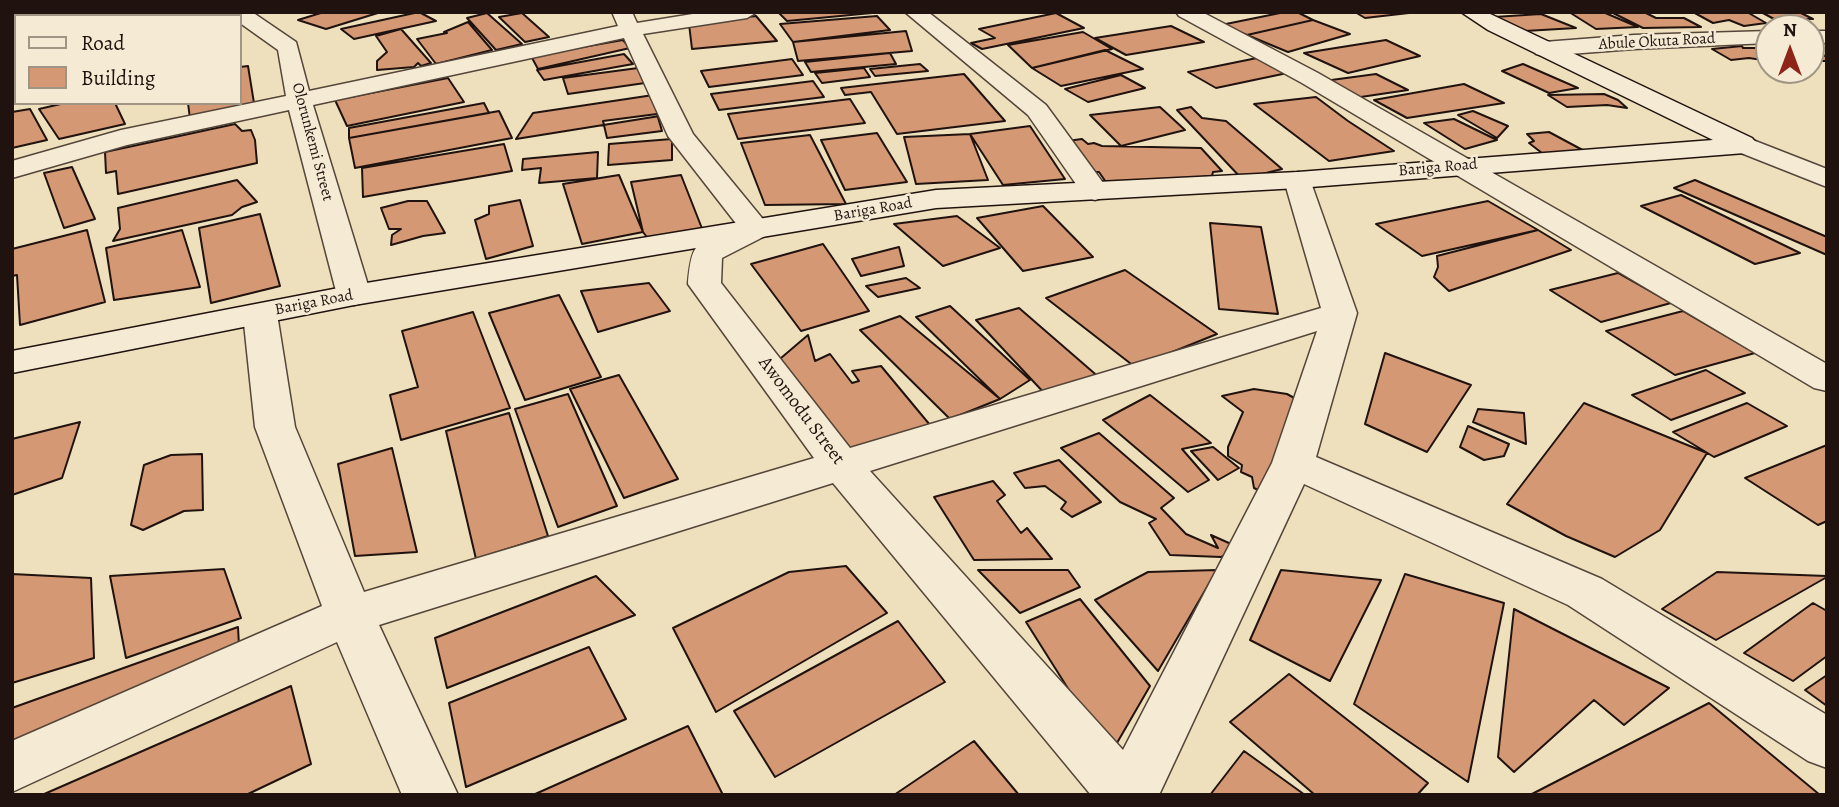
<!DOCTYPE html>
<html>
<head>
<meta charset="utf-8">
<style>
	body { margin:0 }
	#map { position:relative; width:1839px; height:807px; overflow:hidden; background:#efe0bd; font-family:Alegreya,serif }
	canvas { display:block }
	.frame { position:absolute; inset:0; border:14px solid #20130f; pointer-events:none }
	.legend { position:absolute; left:14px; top:14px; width:228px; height:91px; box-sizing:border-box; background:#f5ebd4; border:2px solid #a09585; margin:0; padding:9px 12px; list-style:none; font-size:21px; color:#20130f }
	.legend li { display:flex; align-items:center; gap:14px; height:35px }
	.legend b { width:35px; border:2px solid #a09585 }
	.north { position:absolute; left:1755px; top:14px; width:70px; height:70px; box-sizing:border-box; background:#f5ebd4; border:2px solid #a09585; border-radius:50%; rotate:0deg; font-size:19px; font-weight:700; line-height:28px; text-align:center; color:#20130f }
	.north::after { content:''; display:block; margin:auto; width:24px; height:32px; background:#8f2418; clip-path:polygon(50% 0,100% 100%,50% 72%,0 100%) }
</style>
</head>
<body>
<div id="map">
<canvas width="1839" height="807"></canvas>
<div class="frame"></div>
<ul class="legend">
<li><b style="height:9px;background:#f5ebd4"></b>Road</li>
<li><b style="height:19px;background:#d49874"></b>Building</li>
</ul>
<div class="north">N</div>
</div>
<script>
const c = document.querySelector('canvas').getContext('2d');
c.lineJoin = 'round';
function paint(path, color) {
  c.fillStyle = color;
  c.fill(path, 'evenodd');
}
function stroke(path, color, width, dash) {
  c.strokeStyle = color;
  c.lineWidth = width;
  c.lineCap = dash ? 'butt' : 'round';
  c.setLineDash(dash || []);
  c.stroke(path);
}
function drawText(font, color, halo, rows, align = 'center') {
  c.font = font + ' Alegreya,serif';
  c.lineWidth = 5;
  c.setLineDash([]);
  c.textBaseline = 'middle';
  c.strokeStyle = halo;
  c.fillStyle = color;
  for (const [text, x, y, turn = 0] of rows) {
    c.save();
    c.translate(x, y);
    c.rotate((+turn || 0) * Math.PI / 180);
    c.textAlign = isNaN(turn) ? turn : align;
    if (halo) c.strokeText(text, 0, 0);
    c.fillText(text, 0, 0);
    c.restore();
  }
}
const building = new Path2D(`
	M85 12H127L115 16H74Z
	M136 12H176L164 16H125Z
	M324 12H381L326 29 298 20Z
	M419 12 436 21 354 39 341 29Z
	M778 12H872V13L787 21Z
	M1285 12H1297L1313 20 1247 35 1221 25Z
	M1355 12H1408L1409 13 1365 18Z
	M1569 12H1603L1638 27 1596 29Z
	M1611 12H1644L1656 18H1684L1701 27 1643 28Z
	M1693 12H1747L1766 23 1744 26 1729 20 1713 23Z
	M1761 12H1799L1813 19H1774Z
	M487 13 522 44 496 50 467 18Z
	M522 13 549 37 525 42 499 17Z
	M1056 13 1084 28 982 49 971 43 995 38 979 29Z
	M1541 14 1576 28 1525 31 1494 17Z
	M756 16 777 41 692 49 689 24Z
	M877 16 890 30 793 42 780 24Z
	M1313 20 1350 34 1288 52 1247 35Z
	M468 22 492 50 436 64 417 39 447 33 444 32Z
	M1171 26 1204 42 1126 55 1095 38Z
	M401 29 431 63 421 66 418 63 414 67 377 70V61L387 52 376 36Z
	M906 31 912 51 798 61 793 42Z
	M1083 32 1112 49 1032 68 1008 45Z
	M623 40 630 48 538 69 531 56Z
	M1386 40 1420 56 1348 73 1304 53Z
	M1742 46 1743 48H1769V61L1749 58 1731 60 1712 49Z
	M1811 49 1827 57V61H1811Z
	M1105 50 1143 69 1061 86 1032 68Z
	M890 53 896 64 811 72 805 62Z
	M624 54 633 64 544 80 537 70Z
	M1262 57 1292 72 1216 88 1188 72Z
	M792 59 803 75 709 87 701 71Z
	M920 64 928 71 875 76 870 69Z
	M1523 64 1578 88 1549 93 1502 71Z
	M248 66 254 103 190 119 188 103H240V67Z
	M638 68 645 83 568 94 563 78Z
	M864 68 870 77 822 83 815 73Z
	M964 74 1005 121 897 134 871 92 845 95 841 88Z
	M1376 74 1408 90 1354 98 1324 81Z
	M1121 75 1145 88 1088 102 1065 89Z
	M448 78 464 102 347 126 335 100Z
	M813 81 824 97 719 110 711 94Z
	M1464 84 1504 103 1407 118 1374 100Z
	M660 94 672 114 516 139 533 113Z
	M1604 94 1618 100 1627 108 1607 105 1567 107 1548 95Z
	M1316 97 1348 121 1394 151 1329 161 1254 104Z
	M850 99 865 123 738 139 728 114Z
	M65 103H115L125 124 59 139 39 109Z
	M484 103 489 113 349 138V128Z
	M1160 107 1185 130 1121 146 1090 115Z
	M1191 107 1202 118 1226 121 1282 169 1242 179 1177 110Z
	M30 109 47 140 12 148V112Z
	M499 111 512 138 355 168 349 138Z
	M1473 111 1508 126 1497 138 1458 115Z
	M657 114 662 131 607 138 603 121Z
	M1454 119 1497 140 1465 149 1424 123Z
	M235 124 242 131 251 130 255 140 257 163 118 194 116 171 106 173 105 152Z
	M1030 126 1065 179 1003 185 970 134Z
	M1549 132 1590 154 1547 157 1529 143 1534 141 1527 134Z
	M877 133 907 182 845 190 821 140Z
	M970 134 988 180 916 184 904 137Z
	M810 135 846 204 765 205 741 143Z
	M672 139V160L608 165 609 144Z
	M1082 139 1088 144 1094 143 1102 146 1201 148 1222 171 1213 172 1212 176 1108 185 1099 172H1090L1067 141Z
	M504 144 512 171 363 197 362 168Z
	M598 152 597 178 539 183 541 168 522 170 523 159Z
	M72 167 95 219 64 228 44 173Z
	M619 175 643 232 582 244 563 184Z
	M681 175 703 231 649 240 643 232 631 182Z
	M237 180 257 202 242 207 232 215 113 241 120 229 118 208Z
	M1695 180 1827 237V255L1674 188Z
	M1681 195 1800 253 1755 264 1641 206Z
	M520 200 533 246 486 259 475 220 489 214V206Z
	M408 201H427L445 233 423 236 391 245 392 235 401 229H389L381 208Z
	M1488 201 1538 230 1422 256 1376 224Z
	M1043 206 1093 257 1023 271 977 218Z
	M260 214 280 286 211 303 199 228Z
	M957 216 1000 248 943 266 894 224Z
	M1210 223 1261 227 1278 314 1219 309Z
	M87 230 105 302 20 325 17 275 12 276V249Z
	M182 230 200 287 114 300 106 248Z
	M1538 230 1571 250 1449 291 1434 277 1438 267 1437 256Z
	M823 244 869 311 801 331 751 264Z
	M899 247 904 266 861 276 852 259Z
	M1125 270 1217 334 1135 367 1046 298Z
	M1618 273 1671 303 1601 322 1550 290Z
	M906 278 920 288 878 297 866 286Z
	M649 283 670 311 598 332 581 291Z
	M559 295 601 377 525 400 489 313Z
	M950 306 1030 380 1000 399 916 317Z
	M1019 308 1101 379 1046 395 976 320Z
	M1683 311 1755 353 1675 375 1606 331Z
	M473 312 510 408 401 440 390 395 418 387 402 331Z
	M900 316 1000 399 950 419 860 330Z
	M808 335 815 361 830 354 852 383 859 381 852 371 881 366 930 425 845 457 774 364Z
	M1385 353 1471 385 1427 452 1365 424Z
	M1706 370 1745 393 1671 420 1632 395Z
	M619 375 678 479 624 498 570 389Z
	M1254 389 1287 394 1307 405 1272 497 1254 488 1252 477 1241 472 1242 465 1228 456V447L1243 412 1222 396Z
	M568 394 617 506 558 527 515 409Z
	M1150 395 1211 443 1182 449 1209 480 1188 492 1103 420Z
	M1584 403 1707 453 1660 530 1615 557 1566 536 1507 504Z
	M1747 403 1787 426 1714 457 1673 432Z
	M1478 409 1524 413 1526 444 1473 422Z
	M509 413 548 536 476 559 446 431Z
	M80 422 62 478 12 495V439Z
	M1468 426 1509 444 1504 456 1484 460 1460 447Z
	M1099 433 1174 498 1161 508 1186 534 1218 548 1211 535 1240 548 1221 557 1170 555 1149 523 1156 519 1120 502 1061 448Z
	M1827 445V521L1818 525 1745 478Z
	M1213 447 1239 468 1218 480 1191 451Z
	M392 448 417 552 355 556 338 464Z
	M202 454 203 510 184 511 143 530 131 525 144 465 171 455Z
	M1059 460 1101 502 1072 517 1061 509 1066 502 1045 486 1025 488 1014 473Z
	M993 481 1005 495 997 501 1021 533 1027 528 1052 559 974 560 934 497Z
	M846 566 887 613 716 712 673 628 789 572Z
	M224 569 241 618 126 658 110 576Z
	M978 570H1068L1080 587 1020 613Z
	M1217 570 1158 671 1095 600 1148 572Z
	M1281 570 1381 580 1330 681 1250 640Z
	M1717 572 1827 576V577L1716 640 1662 609Z
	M12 574 91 578 94 658 12 683Z
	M1405 574 1504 603 1468 782 1354 704Z
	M596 576 635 615 447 688 435 638Z
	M1080 599 1150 686 1110 755 1026 622Z
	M1813 603 1827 611V656L1793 681 1744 653Z
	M1514 609 1669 688 1624 725 1594 700 1514 772 1498 757Z
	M898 621 945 682 775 777 734 711Z
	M238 627 239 646 12 743V708Z
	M589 647 626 719 466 787 449 703Z
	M1289 674 1428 783 1417 795H1315L1230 722Z
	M1827 675V706L1805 690Z
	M291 686 311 764 246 795H42Z
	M1709 703 1820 795H1530Z
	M688 726 723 795H533Z
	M974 741 1019 795H894Z
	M1244 751 1305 795H1210Z`);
paint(building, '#d49874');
stroke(building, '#20130f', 2);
const street = new Path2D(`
	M228 12H252L296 42 309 91 618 26 612 12H632L637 23 705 12H757L747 18 643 34 693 134 771 229 767 235 722 258 721 283 850 448 1321 308 1284 180 1288 174 1298 172 1308 174 1357 313 1316 457 1602 579 1827 715V768L1808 761 1568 605 1304 484 1159 795H1091L833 483 379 625 458 795H402L337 642 12 792V741L322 606 255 427 243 314 248 307 260 304 272 307 277 314 295 427 364 592 814 458 688 284C692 237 697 245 738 226L668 136 624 38 313 105 371 295 366 302 354 305 342 302 337 295 289 110 127 145 12 178V161L121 130 286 96 278 50 240 23V16H230ZM1317 331 1272 463 1123 750 870 471Z
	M905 12H928L1046 105 1109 191 1105 197 1095 200 1085 197 1028 115Z
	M1176 12H1202L1318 73 1827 364V391L1814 388 1302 83 1179 16Z
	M1769 31V43L1634 49 1544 56 1536 54 1533 49 1536 44 1544 42 1634 35Z
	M1811 31H1827V43H1811Z
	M16 59V73L12 74V60Z
	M1745 137 1827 169V187L1736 151 1732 145 1736 139Z`);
const secondary = new Path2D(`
	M1461 12H1486L1752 138 1758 145 1754 151 1745 153 1298 188 936 208 354 305 12 373V351L354 285 936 190 1298 172 1713 140 1488 30Z`);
stroke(street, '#54463a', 3);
stroke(secondary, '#20130f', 3);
paint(street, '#f5ebd4');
paint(secondary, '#f5ebd4');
drawText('16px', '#20130f', '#f5ebd4', [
	["Abule Okuta Road",1657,42,-3],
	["Olorunkemi Street",312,142,75],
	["Bariga Road",1438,168,-5],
	["Bariga Road",873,210,-10],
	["Bariga Road",314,303,-11]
]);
drawText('19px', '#20130f', '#f5ebd4', [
	["Awomodu Street",801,411,53]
]);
</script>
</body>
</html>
